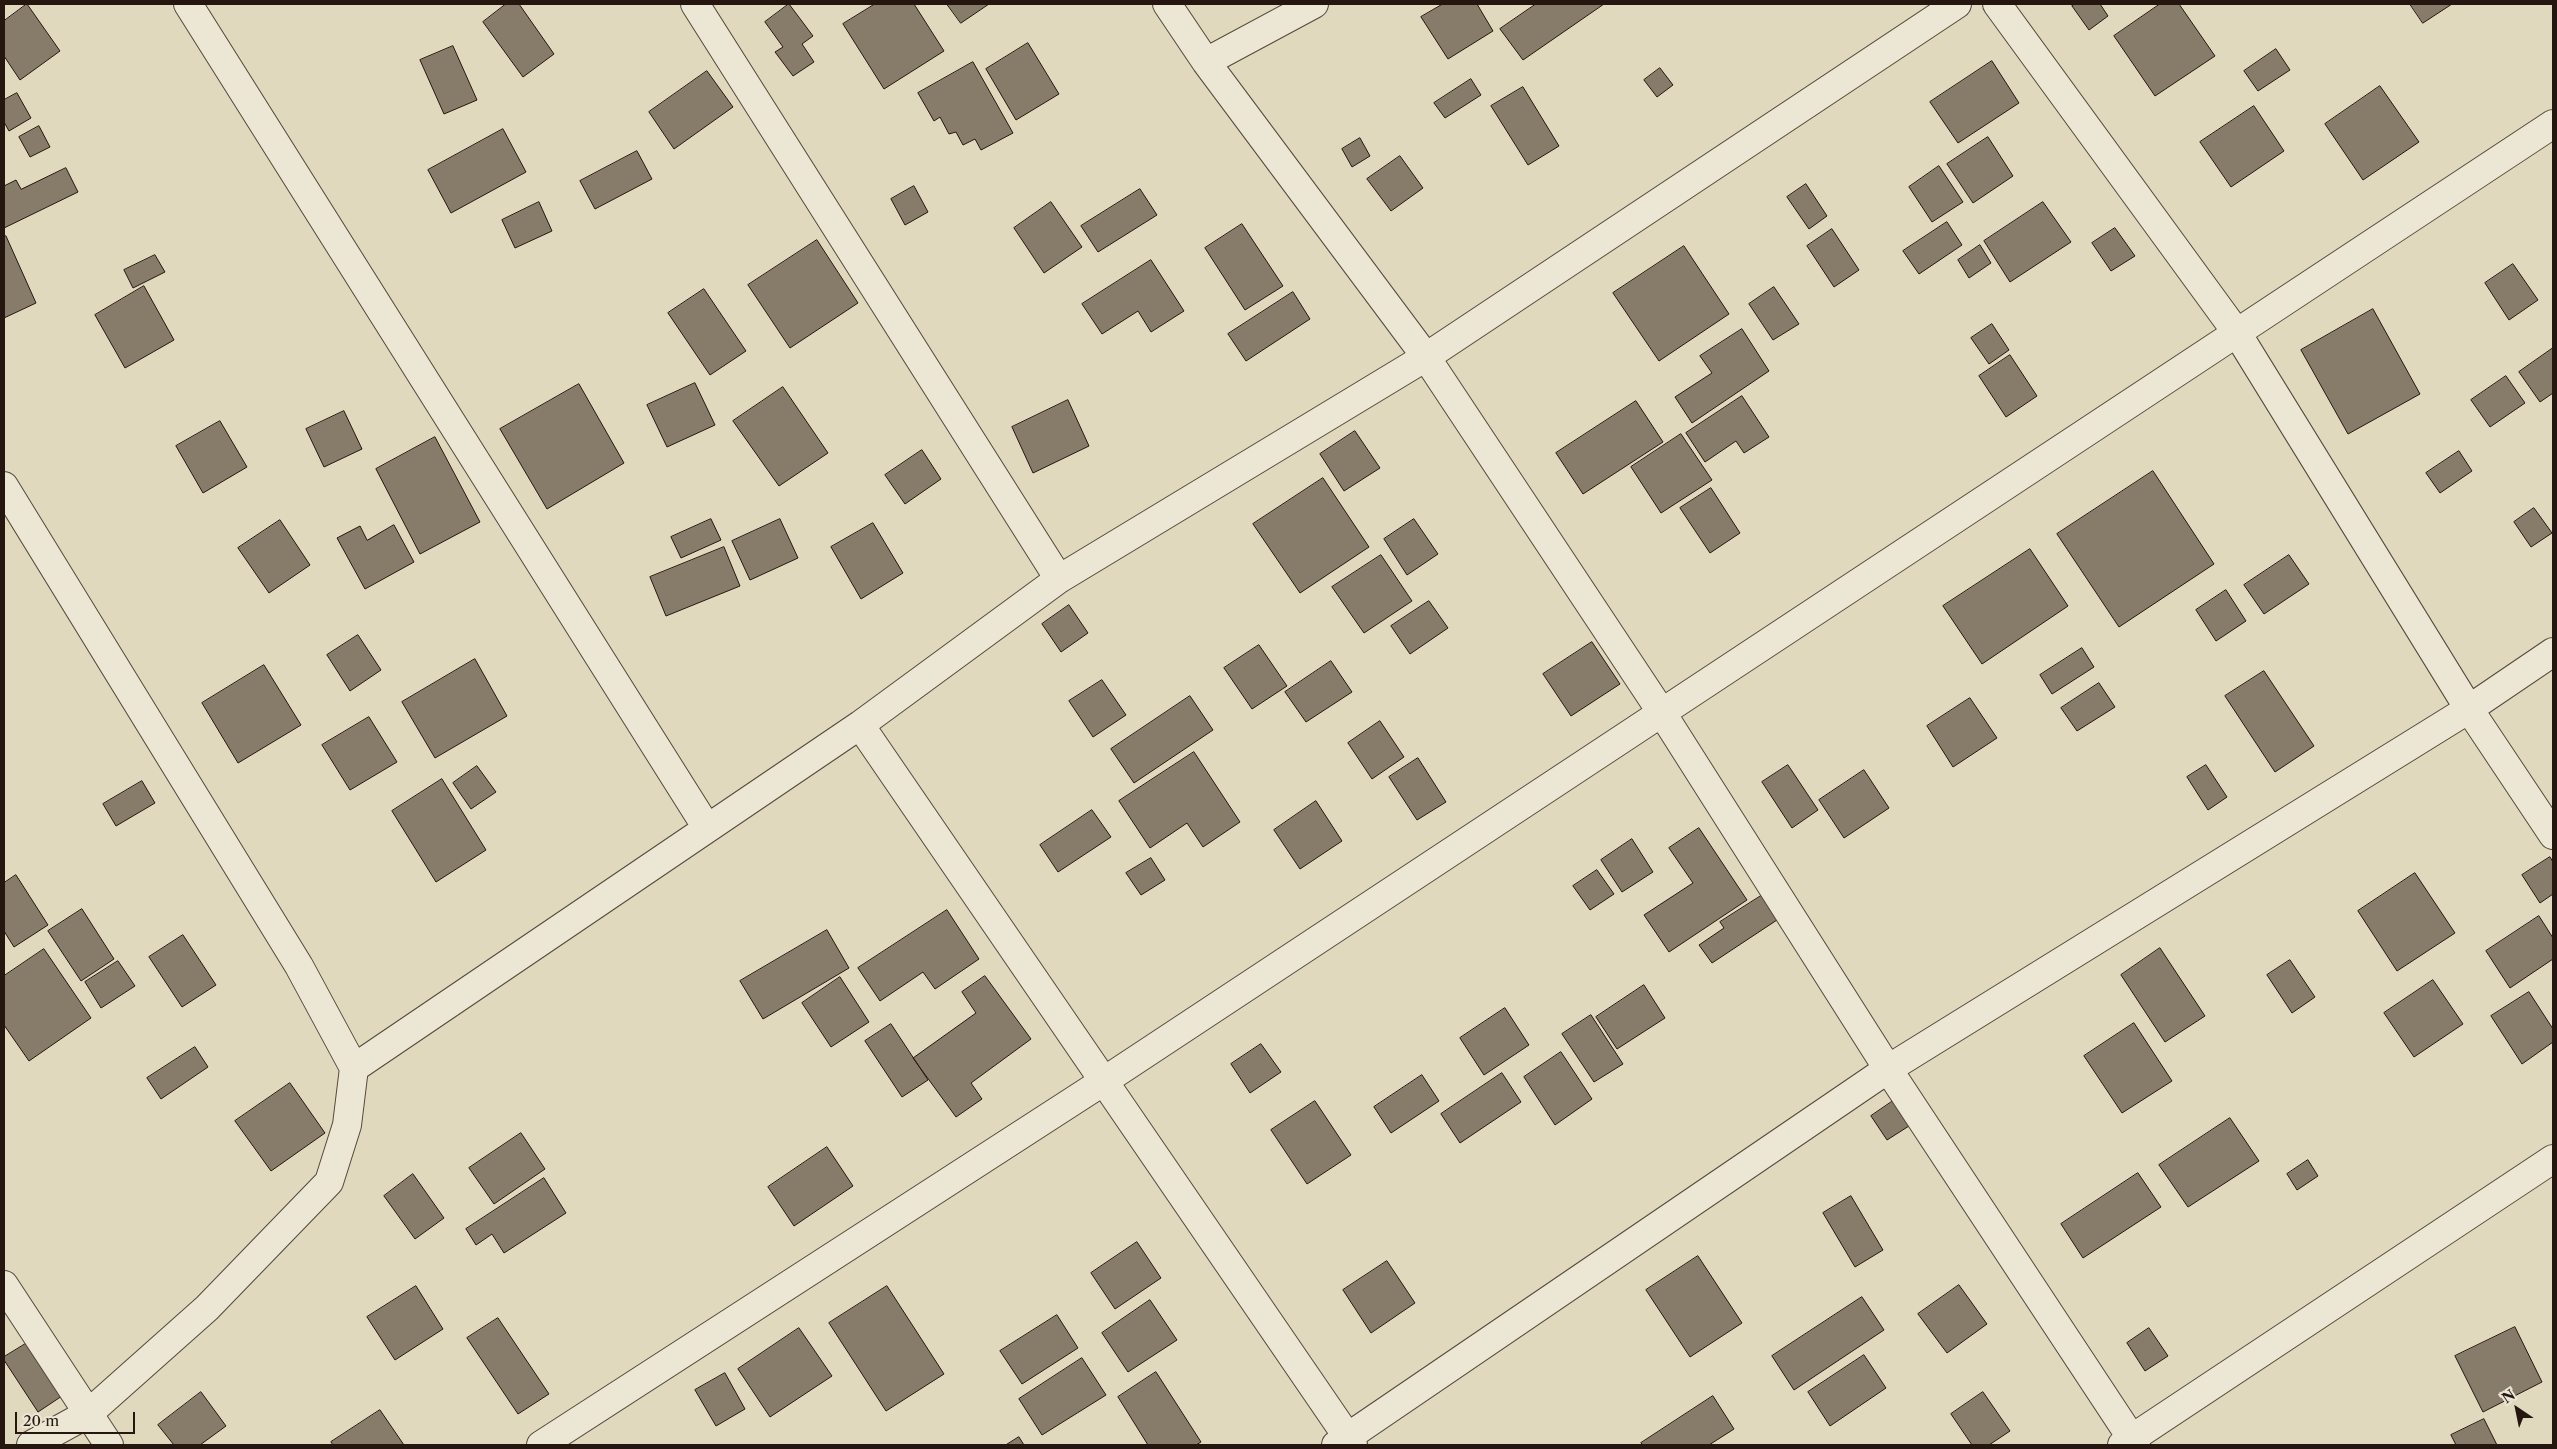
<!DOCTYPE html>
<html>
<head>
<meta charset="utf-8">
<style>
	body { margin:0 }
	#map { position:relative; width:2557px; height:1449px; overflow:hidden; background:#e1d9bd; font-family:"Libre Caslon Text",serif }
	canvas { display:block }
	.frame { position:absolute; inset:0; border:5px solid #261610; pointer-events:none }
	.north { position:absolute; left:2492px; top:1384px; width:50px; height:50px; -webkit-text-stroke:4px #ece6d4; paint-order:stroke; rotate:326deg; font-size:14px; font-weight:700; line-height:20px; text-align:center; color:#261610 }
	.north::after { content:''; display:block; margin:auto; width:18px; height:22px; background:#261610; clip-path:polygon(50% 0,100% 100%,50% 72%,0 100%) }
	.scale { position:absolute; left:15px; top:1412px; width:120px; height:22px; box-sizing:border-box; border:2px solid #261610; border-top:0; padding-left:6px; font-size:15px; line-height:18px; white-space:nowrap; color:#261610; -webkit-text-stroke:4px #ece6d4; paint-order:stroke }
</style>
</head>
<body>
<div id="map">
<canvas width="2557" height="1449"></canvas>
<div class="frame"></div>
<div class="north">N</div>
<div class="scale">20 m</div>
</div>
<script>
const c = document.querySelector('canvas').getContext('2d');
c.lineJoin = 'round';
function paint(path, color) {
  c.fillStyle = color;
  c.fill(path, 'evenodd');
}
function stroke(path, color, width, dash) {
  c.strokeStyle = color;
  c.lineWidth = width;
  c.lineCap = dash ? 'butt' : 'round';
  c.setLineDash(dash || []);
  c.stroke(path);
}
const building = new Path2D(`
	M27 4 60 51 20 80 4 56V21Z
	M506 4H519L554 54 523 77 483 22Z
	M789 4 813 36 802 44 814 62 793 76 775 52 783 47 765 22Z
	M875 4H914L944 51 884 89 843 24Z
	M947 4H989L961 23Z
	M1443 4H1477L1493 31 1448 59 1421 17Z
	M1536 4H1604L1523 60 1500 29Z
	M2076 4H2100L2108 16 2089 30 2072 6Z
	M2160 4H2179L2215 56 2155 96 2114 36Z
	M2410 4H2452L2423 23Z
	M1028 43 1059 94 1016 120 986 69Z
	M453 46 477 100 444 114 420 60Z
	M2276 49 2290 70 2258 91 2244 71Z
	M1992 61 2019 103 1958 143 1930 102Z
	M973 62 1013 133 981 150 975 139 963 145 956 132 949 134 940 117 934 121 918 93Z
	M1660 68 1673 85 1657 97 1644 80Z
	M707 71 733 107 674 149 649 112Z
	M1471 79 1481 95 1445 118 1434 103Z
	M2380 86 2419 142 2363 180 2325 124Z
	M1523 87 1559 146 1528 165 1491 106Z
	M17 93 31 118 9 131 4 122V100Z
	M2254 106 2284 151 2231 187 2200 142Z
	M39 126 50 147 30 157 19 137Z
	M503 129 526 172 451 213 428 170Z
	M1988 137 2013 176 1973 203 1947 164Z
	M1360 138 1370 156 1352 167 1342 149Z
	M637 151 652 179 595 209 580 181Z
	M1400 156 1423 188 1391 211 1367 179Z
	M1939 166 1963 202 1932 222 1909 187Z
	M66 168 78 192 4 228V186L16 180 21 189Z
	M1806 184 1827 216 1809 229 1787 197Z
	M914 186 928 212 905 225 891 199Z
	M1140 189 1157 215 1098 252 1081 226Z
	M539 202 552 231 515 248 502 220Z
	M1051 202 1082 247 1044 273 1014 228Z
	M2043 202 2071 242 2010 282 1984 241Z
	M1947 222 1962 245 1919 274 1903 251Z
	M1242 224 1283 286 1245 310 1205 248Z
	M2115 228 2135 256 2111 271 2092 243Z
	M1832 229 1859 270 1834 287 1807 246Z
	M6 236 36 303 4 318V237Z
	M817 240 858 303 790 348 748 285Z
	M1980 245 1991 263 1969 278 1958 260Z
	M1684 246 1729 314 1659 361 1613 293Z
	M155 255 165 272 133 288 124 270Z
	M1151 260 1184 311 1151 332 1138 311 1102 334 1082 304Z
	M2513 264 2538 300 2509 320 2485 283Z
	M144 286 174 340 125 368 95 315Z
	M1774 287 1799 324 1773 340 1749 304Z
	M704 289 746 351 710 375 668 313Z
	M1293 292 1310 319 1246 361 1228 334Z
	M2373 309 2420 394 2348 434 2301 350Z
	M1992 324 2009 350 1989 364 1971 338Z
	M1742 329 1769 371 1692 423 1675 397 1712 373 1700 356Z
	M2553 348V393L2540 402 2519 372Z
	M2010 355 2037 396 2006 417 1979 376Z
	M2506 376 2525 403 2490 427 2471 400Z
	M695 383 715 425 667 447 647 405Z
	M579 384 624 463 547 509 500 429Z
	M783 387 828 453 779 486 733 421Z
	M1742 396 1769 437 1744 453 1736 441 1705 462 1686 433Z
	M1068 400 1089 446 1033 473 1012 427Z
	M1636 401 1663 442 1583 494 1556 453Z
	M344 411 362 449 324 467 306 429Z
	M220 421 247 467 203 493 176 446Z
	M1355 431 1380 468 1344 491 1320 454Z
	M1681 434 1712 480 1661 513 1631 467Z
	M435 437 480 522 420 554 376 469Z
	M922 450 941 479 905 504 885 475Z
	M2459 451 2472 471 2440 493 2426 473Z
	M2153 471 2214 564 2119 627 2057 534Z
	M1323 478 1369 547 1300 593 1253 524Z
	M1711 488 1740 533 1710 553 1680 508Z
	M2534 508 2552 533 2531 547 2514 522Z
	M711 519 721 540 681 558 671 537Z
	M780 519 798 558 750 580 732 541Z
	M1414 519 1438 554 1407 575 1384 539Z
	M280 520 310 565 269 593 238 548Z
	M873 523 903 573 861 599 831 547Z
	M394 525 414 562 365 589 337 538 360 526 367 540Z
	M724 547 740 586 666 616 650 577Z
	M2030 549 2068 606 1982 664 1943 606Z
	M1381 555 1412 601 1364 633 1332 587Z
	M2289 555 2309 584 2264 614 2244 585Z
	M2226 590 2246 621 2216 641 2196 610Z
	M1429 601 1448 628 1410 654 1391 626Z
	M1069 605 1088 633 1061 652 1042 624Z
	M358 635 381 670 350 691 327 655Z
	M1592 642 1620 684 1571 716 1543 674Z
	M1259 645 1287 686 1252 709 1224 668Z
	M2082 648 2094 667 2052 694 2040 675Z
	M475 659 507 716 435 758 402 702Z
	M1331 661 1352 692 1306 722 1285 692Z
	M264 665 301 725 238 763 202 703Z
	M2264 671 2314 746 2275 772 2225 696Z
	M1102 680 1126 715 1093 737 1069 701Z
	M2099 683 2115 707 2077 731 2061 708Z
	M1190 696 1213 730 1134 783 1111 749Z
	M1970 698 1997 738 1953 767 1927 726Z
	M369 717 397 762 350 790 322 745Z
	M1380 721 1404 757 1372 779 1348 743Z
	M1194 752 1240 822 1203 847 1187 823 1150 848 1119 801Z
	M1418 758 1446 802 1417 820 1389 777Z
	M1788 765 1818 810 1792 828 1762 782Z
	M2206 765 2227 797 2208 810 2187 777Z
	M477 766 496 792 471 809 453 783Z
	M1864 770 1889 808 1844 838 1819 800Z
	M442 779 486 850 436 882 392 811Z
	M142 781 155 803 116 826 103 804Z
	M1316 801 1342 841 1300 869 1274 830Z
	M1092 810 1111 837 1058 872 1040 845Z
	M1699 828 1747 900 1669 952 1644 915 1693 883 1669 848Z
	M1632 839 1653 872 1622 892 1601 860Z
	M2550 857 2553 862V894L2540 903 2522 875Z
	M1151 858 1165 880 1141 895 1126 873Z
	M1597 870 1614 894 1590 910 1573 886Z
	M2415 873 2455 933 2397 971 2358 911Z
	M16 875 48 925 14 947 4 931V883Z
	M1764 894 1780 918 1712 963 1699 945 1724 928 1720 922Z
	M82 909 114 959 81 981 48 931Z
	M947 910 979 959 935 989 923 972 880 1001 858 968Z
	M2539 916 2553 938V959L2510 988 2486 951Z
	M827 930 849 968 763 1019 740 981Z
	M183 935 216 985 182 1007 149 957Z
	M2160 948 2205 1016 2165 1042 2121 975Z
	M44 949 91 1018 29 1061 4 1025V976Z
	M2290 960 2315 997 2292 1013 2267 975Z
	M118 961 135 986 101 1008 85 982Z
	M985 976 1031 1039 971 1083 982 1099 956 1117 913 1058 976 1013 962 992Z
	M840 977 869 1022 831 1047 802 1003Z
	M2433 980 2463 1024 2414 1057 2384 1013Z
	M1644 985 1665 1018 1617 1049 1596 1017Z
	M2529 992 2553 1029V1042L2522 1064 2491 1016Z
	M1505 1008 1529 1045 1484 1075 1460 1038Z
	M1591 1015 1623 1064 1594 1082 1562 1034Z
	M2134 1023 2172 1081 2122 1113 2084 1056Z
	M891 1024 928 1080 902 1097 865 1041Z
	M1261 1044 1281 1072 1250 1093 1231 1064Z
	M195 1047 208 1067 161 1099 147 1078Z
	M1561 1052 1592 1099 1555 1125 1524 1077Z
	M1502 1073 1521 1102 1460 1143 1441 1114Z
	M1422 1075 1439 1101 1391 1133 1374 1107Z
	M290 1083 325 1133 271 1171 235 1121Z
	M1315 1101 1351 1155 1307 1184 1271 1130Z
	M1893 1101 1909 1126 1887 1140 1871 1116Z
	M2230 1118 2259 1161 2188 1207 2159 1165Z
	M521 1133 545 1169 494 1204 469 1168Z
	M827 1147 853 1186 794 1226 768 1187Z
	M2308 1160 2318 1176 2297 1190 2287 1174Z
	M2138 1173 2161 1207 2083 1258 2061 1224Z
	M413 1174 444 1218 415 1239 384 1196Z
	M544 1178 566 1213 504 1253 492 1234 476 1245 466 1229Z
	M1851 1196 1883 1250 1855 1267 1823 1213Z
	M1137 1242 1161 1278 1115 1309 1091 1273Z
	M1698 1256 1742 1323 1690 1357 1646 1290Z
	M1387 1261 1415 1303 1371 1333 1343 1290Z
	M1959 1285 1987 1324 1947 1353 1918 1314Z
	M416 1286 443 1329 395 1360 367 1317Z
	M887 1286 944 1374 886 1411 829 1323Z
	M1862 1297 1884 1330 1794 1390 1772 1356Z
	M1150 1300 1177 1340 1128 1372 1102 1333Z
	M1057 1315 1078 1348 1022 1384 1000 1351Z
	M498 1318 549 1394 518 1414 467 1338Z
	M2515 1327 2542 1382 2483 1412 2455 1356Z
	M799 1328 832 1376 770 1417 738 1369Z
	M2149 1328 2168 1356 2145 1371 2127 1343Z
	M27 1343 62 1396 38 1412 4 1360V1357Z
	M1864 1355 1886 1388 1830 1426 1808 1392Z
	M1082 1358 1106 1395 1042 1435 1019 1399Z
	M1156 1372 1201 1442 1196 1445H1148L1118 1397Z
	M725 1373 745 1409 716 1426 695 1390Z
	M201 1392 226 1426 200 1445H174L158 1425Z
	M1983 1392 2010 1431 1989 1445H1972L1951 1414Z
	M1713 1396 1734 1429 1709 1445H1643L1641 1443Z
	M380 1410 404 1445H333L331 1442Z
	M2484 1419 2497 1445H2456L2451 1435Z
	M1019 1437 1024 1445H1006Z`);
paint(building, '#877b6a');
stroke(building, '#261610', 1);
const minor = new Path2D(`
	M188 4 707 828
	M695 4 1059 579
	M1167 4 1206 62 1426 357 1662 713 1888 1069 2136 1445
	M1997 4 2237 333 2469 709 2553 835
	M1206 62 1314 4
	M4 486 299 966 354 1068 347 1125 329 1182 207 1308 89 1413 31 1445
	M860 725 1353 1445
	M354 1068 860 725 1059 579 1426 357 1957 4
	M4 1285 109 1445
	M541 1445 1104 1081 2553 124
	M1336 1445 1888 1069 2469 709 2553 652
	M2122 1445 2553 1159`);
stroke(minor, '#55473b', 30);
stroke(minor, '#ece6d4', 28);
</script>
</body>
</html>
